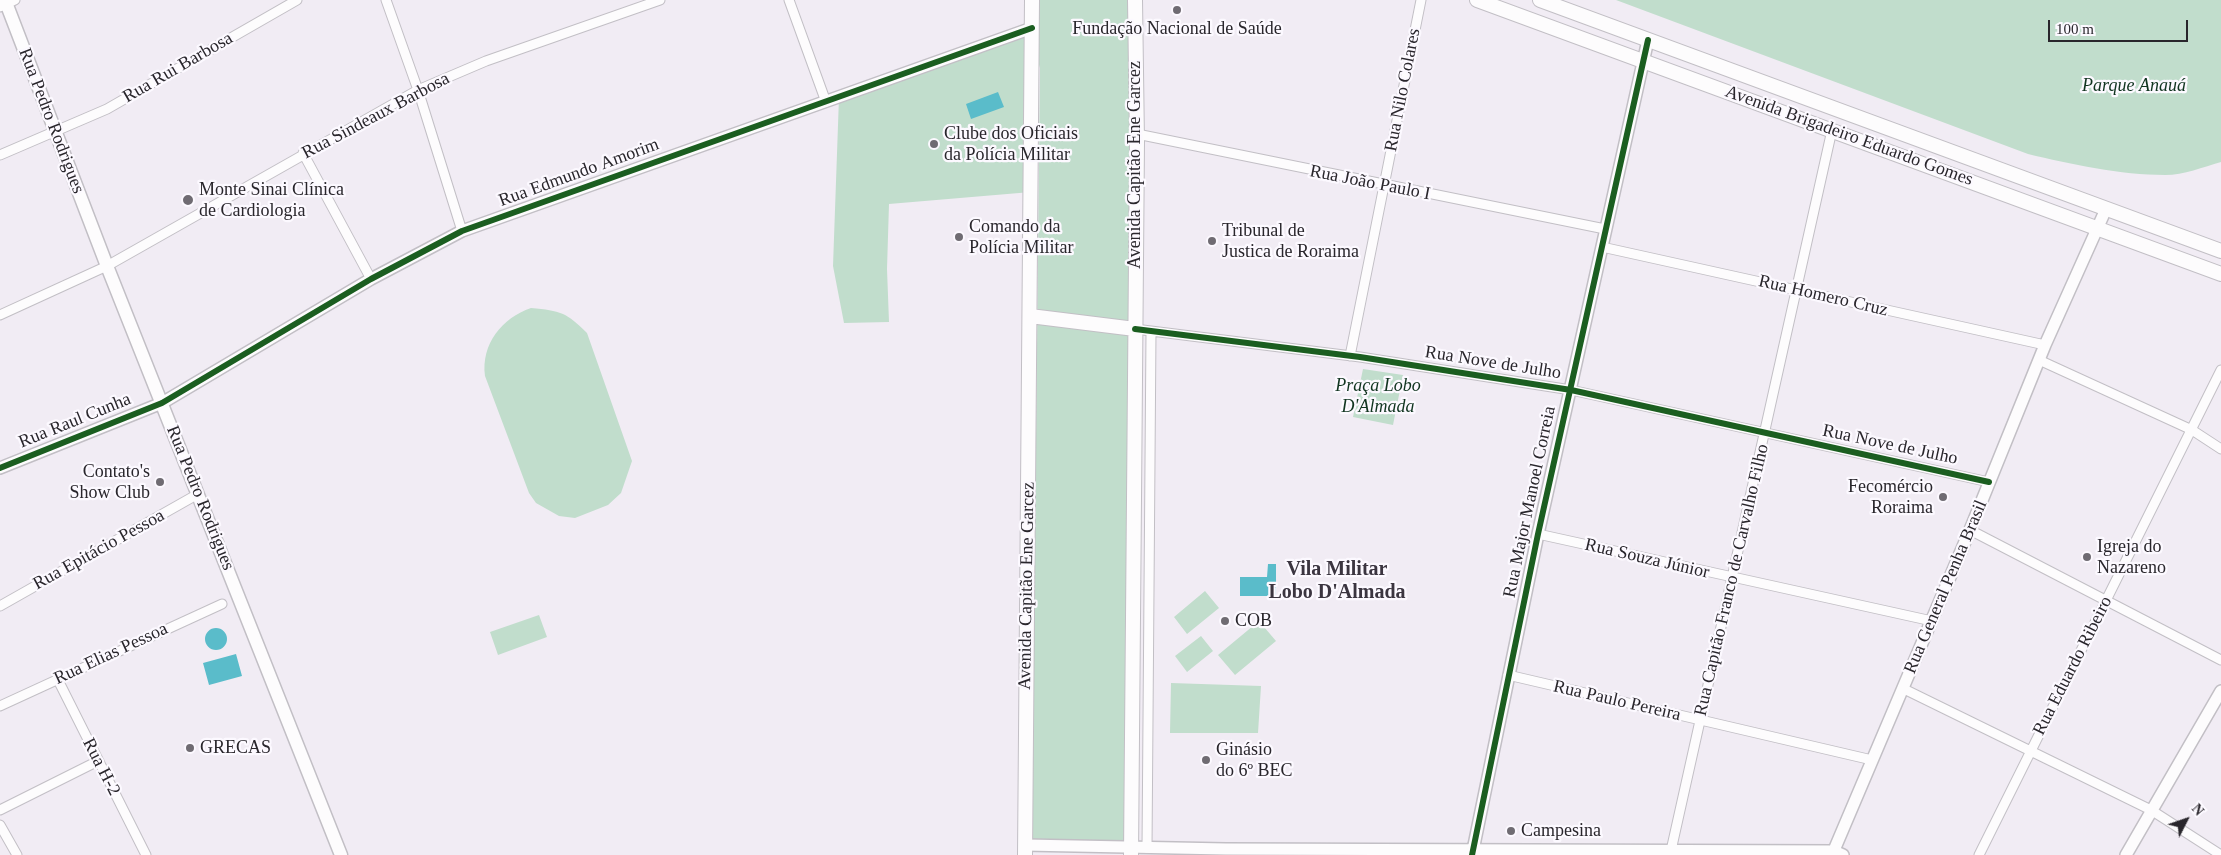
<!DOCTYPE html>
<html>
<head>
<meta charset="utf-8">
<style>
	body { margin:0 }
	#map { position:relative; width:2221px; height:855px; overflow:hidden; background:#f1ecf4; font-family:"Times New Roman",serif }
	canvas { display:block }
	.north { position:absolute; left:2161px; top:795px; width:50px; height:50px; -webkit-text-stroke:4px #fcf9ff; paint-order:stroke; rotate:49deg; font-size:14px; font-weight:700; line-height:20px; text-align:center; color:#29262c }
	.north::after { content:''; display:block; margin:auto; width:18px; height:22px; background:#29262c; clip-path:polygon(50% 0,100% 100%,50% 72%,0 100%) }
	.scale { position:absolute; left:2048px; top:20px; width:140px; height:22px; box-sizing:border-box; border:2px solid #29262c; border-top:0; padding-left:6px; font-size:15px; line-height:18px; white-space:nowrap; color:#29262c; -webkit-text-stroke:4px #fcf9ff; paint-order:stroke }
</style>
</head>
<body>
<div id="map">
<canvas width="2221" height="855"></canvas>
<div class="north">N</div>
<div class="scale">100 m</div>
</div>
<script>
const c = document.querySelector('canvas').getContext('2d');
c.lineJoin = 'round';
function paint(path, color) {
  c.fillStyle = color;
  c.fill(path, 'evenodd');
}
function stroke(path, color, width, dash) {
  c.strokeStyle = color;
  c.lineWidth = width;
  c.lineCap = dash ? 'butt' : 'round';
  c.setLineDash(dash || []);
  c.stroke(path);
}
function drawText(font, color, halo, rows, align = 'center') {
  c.font = font + ' "Times New Roman",serif';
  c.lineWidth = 4.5;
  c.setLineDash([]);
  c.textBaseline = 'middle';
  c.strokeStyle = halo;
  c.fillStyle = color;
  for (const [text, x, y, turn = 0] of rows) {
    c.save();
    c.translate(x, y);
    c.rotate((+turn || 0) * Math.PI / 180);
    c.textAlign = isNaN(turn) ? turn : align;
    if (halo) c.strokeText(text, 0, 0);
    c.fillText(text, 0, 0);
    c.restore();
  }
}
paint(new Path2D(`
	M1037 0H1130L1132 848 1025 845 1032 805 1040 68 1037 58Z
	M1616 0H2221V162C2203 167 2184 175 2165 175 2121 175 2070 164 2028 154Z
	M1032 28 1031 192 889 204 887 269 889 322 844 323 833 266 839 97Z
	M531 308C561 311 566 312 587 333L632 461 621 493 608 505 575 518 559 516 536 503 529 493 485 376C481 344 502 318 531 308Z
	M1363 369 1403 375 1393 425 1353 417Z
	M1205 591 1219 608 1187 634 1174 617Z
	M539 615 547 637 498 655 490 632Z
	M1259 621 1276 641 1235 675 1218 655Z
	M1201 636 1213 651 1187 672 1175 656Z
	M1171 683 1261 686 1258 733H1170Z`), '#c1ddcc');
paint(new Path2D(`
	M998 92 1004 107 971 119 966 104Z
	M1268 564H1276V596H1240V577H1267Z
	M205 639a11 11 0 1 1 22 0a11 11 0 1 1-22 0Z
	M236 654 242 676 209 685 203 663Z`), '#5abcca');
const minor = new Path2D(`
	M386 0 418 90 462 231
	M789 0 826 102
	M0 7 15 0
	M1137 134 1605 229
	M303 153 371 279
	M0 155 107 109 297 0
	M1602 247 2045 345
	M0 315 107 266 418 90 486 61 660 0
	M1135 329 1360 357 1571 390 1989 482
	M1350 356 1421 0
	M2039 360 2192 430 2221 449
	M1970 530 2221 660
	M1538 534 1932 621
	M0 606 198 494
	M1508 675 1872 760
	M57 678 146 855
	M1904 689 2151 810 2221 855
	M0 706 222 604
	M0 810 98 761
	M0 825 17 855
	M1147 848 1151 332
	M1670 855 1832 130
	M1979 855 2221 370`);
const tertiary = new Path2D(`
	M0 468 162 403 371 279 462 231 1032 28
	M1025 845 1226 849 1834 851 1843 855
	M1472 855 1538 534 1648 40
	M1832 855 1970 530 2045 345 2106 209
	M2126 855 2221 691`);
const secondary = new Path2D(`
	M5 0 107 266 341 855`);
const primary = new Path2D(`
	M1477 0 2221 274
	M1540 0 2221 251
	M1030 316 1135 329
	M1025 855 1032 0
	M1131 855 1137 141 1135 0`);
stroke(minor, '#c2bfc5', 11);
stroke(tertiary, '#c2bfc5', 14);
stroke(secondary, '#c2bfc5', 15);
stroke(primary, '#c2bfc5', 16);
stroke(minor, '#fdfcfd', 9);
stroke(tertiary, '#fdfcfd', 11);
stroke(secondary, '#fdfcfd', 12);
stroke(primary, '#fdfcfd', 14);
stroke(new Path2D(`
	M1135 329 1360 357 1571 390 1989 482
	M0 468 162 403 371 279 462 231 1032 28
	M1472 855 1538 534 1648 40`), '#1b5e20', 6);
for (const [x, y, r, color] of [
	[1177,10,5,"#6f6b72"],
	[934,144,5,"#6f6b72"],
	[188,200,6,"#6f6b72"],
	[959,237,5,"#6f6b72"],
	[1212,241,5,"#6f6b72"],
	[160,482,5,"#6f6b72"],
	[1943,497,5,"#6f6b72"],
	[2087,557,5,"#6f6b72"],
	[1225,621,5,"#6f6b72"],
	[190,748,5,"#6f6b72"],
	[1206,760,5,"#6f6b72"],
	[1511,831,5,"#6f6b72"]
]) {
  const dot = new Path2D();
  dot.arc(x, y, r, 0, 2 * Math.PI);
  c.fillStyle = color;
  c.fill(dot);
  stroke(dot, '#fcf9ff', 2);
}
drawText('18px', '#29262c', '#fcf9ff', [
	["Fundação Nacional de Saúde",1177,29,"center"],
	["Clube dos Oficiais",944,134],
	["da Polícia Militar",944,155],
	["Monte Sinai Clínica",199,190],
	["de Cardiologia",199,211],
	["Comando da",969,227],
	["Polícia Militar",969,248],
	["Tribunal de",1222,231],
	["Justica de Roraima",1222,252],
	["Contato's",150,472,"right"],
	["Show Club",150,493,"right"],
	["Fecomércio",1933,487,"right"],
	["Roraima",1933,508,"right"],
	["Igreja do",2097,547],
	["Nazareno",2097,568],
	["COB",1235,621],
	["GRECAS",200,748],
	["Ginásio",1216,750],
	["do 6º BEC",1216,771],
	["Campesina",1521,831]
], 'left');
drawText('18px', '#29262c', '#fcf9ff', [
	["Rua Rui Barbosa",178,68,-30],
	["Rua Nilo Colares",1403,90,-79],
	["Rua Sindeaux Barbosa",376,116,-28],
	["Rua Pedro Rodrigues",51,121,69],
	["Avenida Brigadeiro Eduardo Gomes",1849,136,20],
	["Avenida Capitão Ene Garcez",1135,165,-90],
	["Rua Edmundo Amorim",579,173,-20],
	["Rua João Paulo I",1370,183,11],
	["Rua Homero Cruz",1823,296,13],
	["Rua Nove de Julho",1493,363,9],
	["Rua Raul Cunha",75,421,-22],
	["Rua Nove de Julho",1890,445,12],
	["Rua Pedro Rodrigues",200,498,68],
	["Rua Major Manoel Correia",1530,502,-78],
	["Rua Epitácio Pessoa",99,550,-29],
	["Rua Souza Júnior",1647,559,13],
	["Rua Capitão Franco de Carvalho Filho",1732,580,-77],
	["Avenida Capitão Ene Garcez",1027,586,-89],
	["Rua General Penha Brasil",1946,587,-67],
	["Rua Elias Pessoa",111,654,-25],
	["Rua Eduardo Ribeiro",2073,666,-63],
	["Rua Paulo Pereira",1617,701,13],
	["Rua H-2",101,767,63]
]);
drawText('italic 18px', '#113520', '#fcf9ff', [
	["Parque Anauá",2134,86],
	["Praça Lobo",1378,386],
	["D'Almada",1378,407]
]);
drawText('bold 20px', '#3b3540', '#fcf9ff', [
	["Vila Militar",1337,570],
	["Lobo D'Almada",1337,593]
]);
</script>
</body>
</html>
